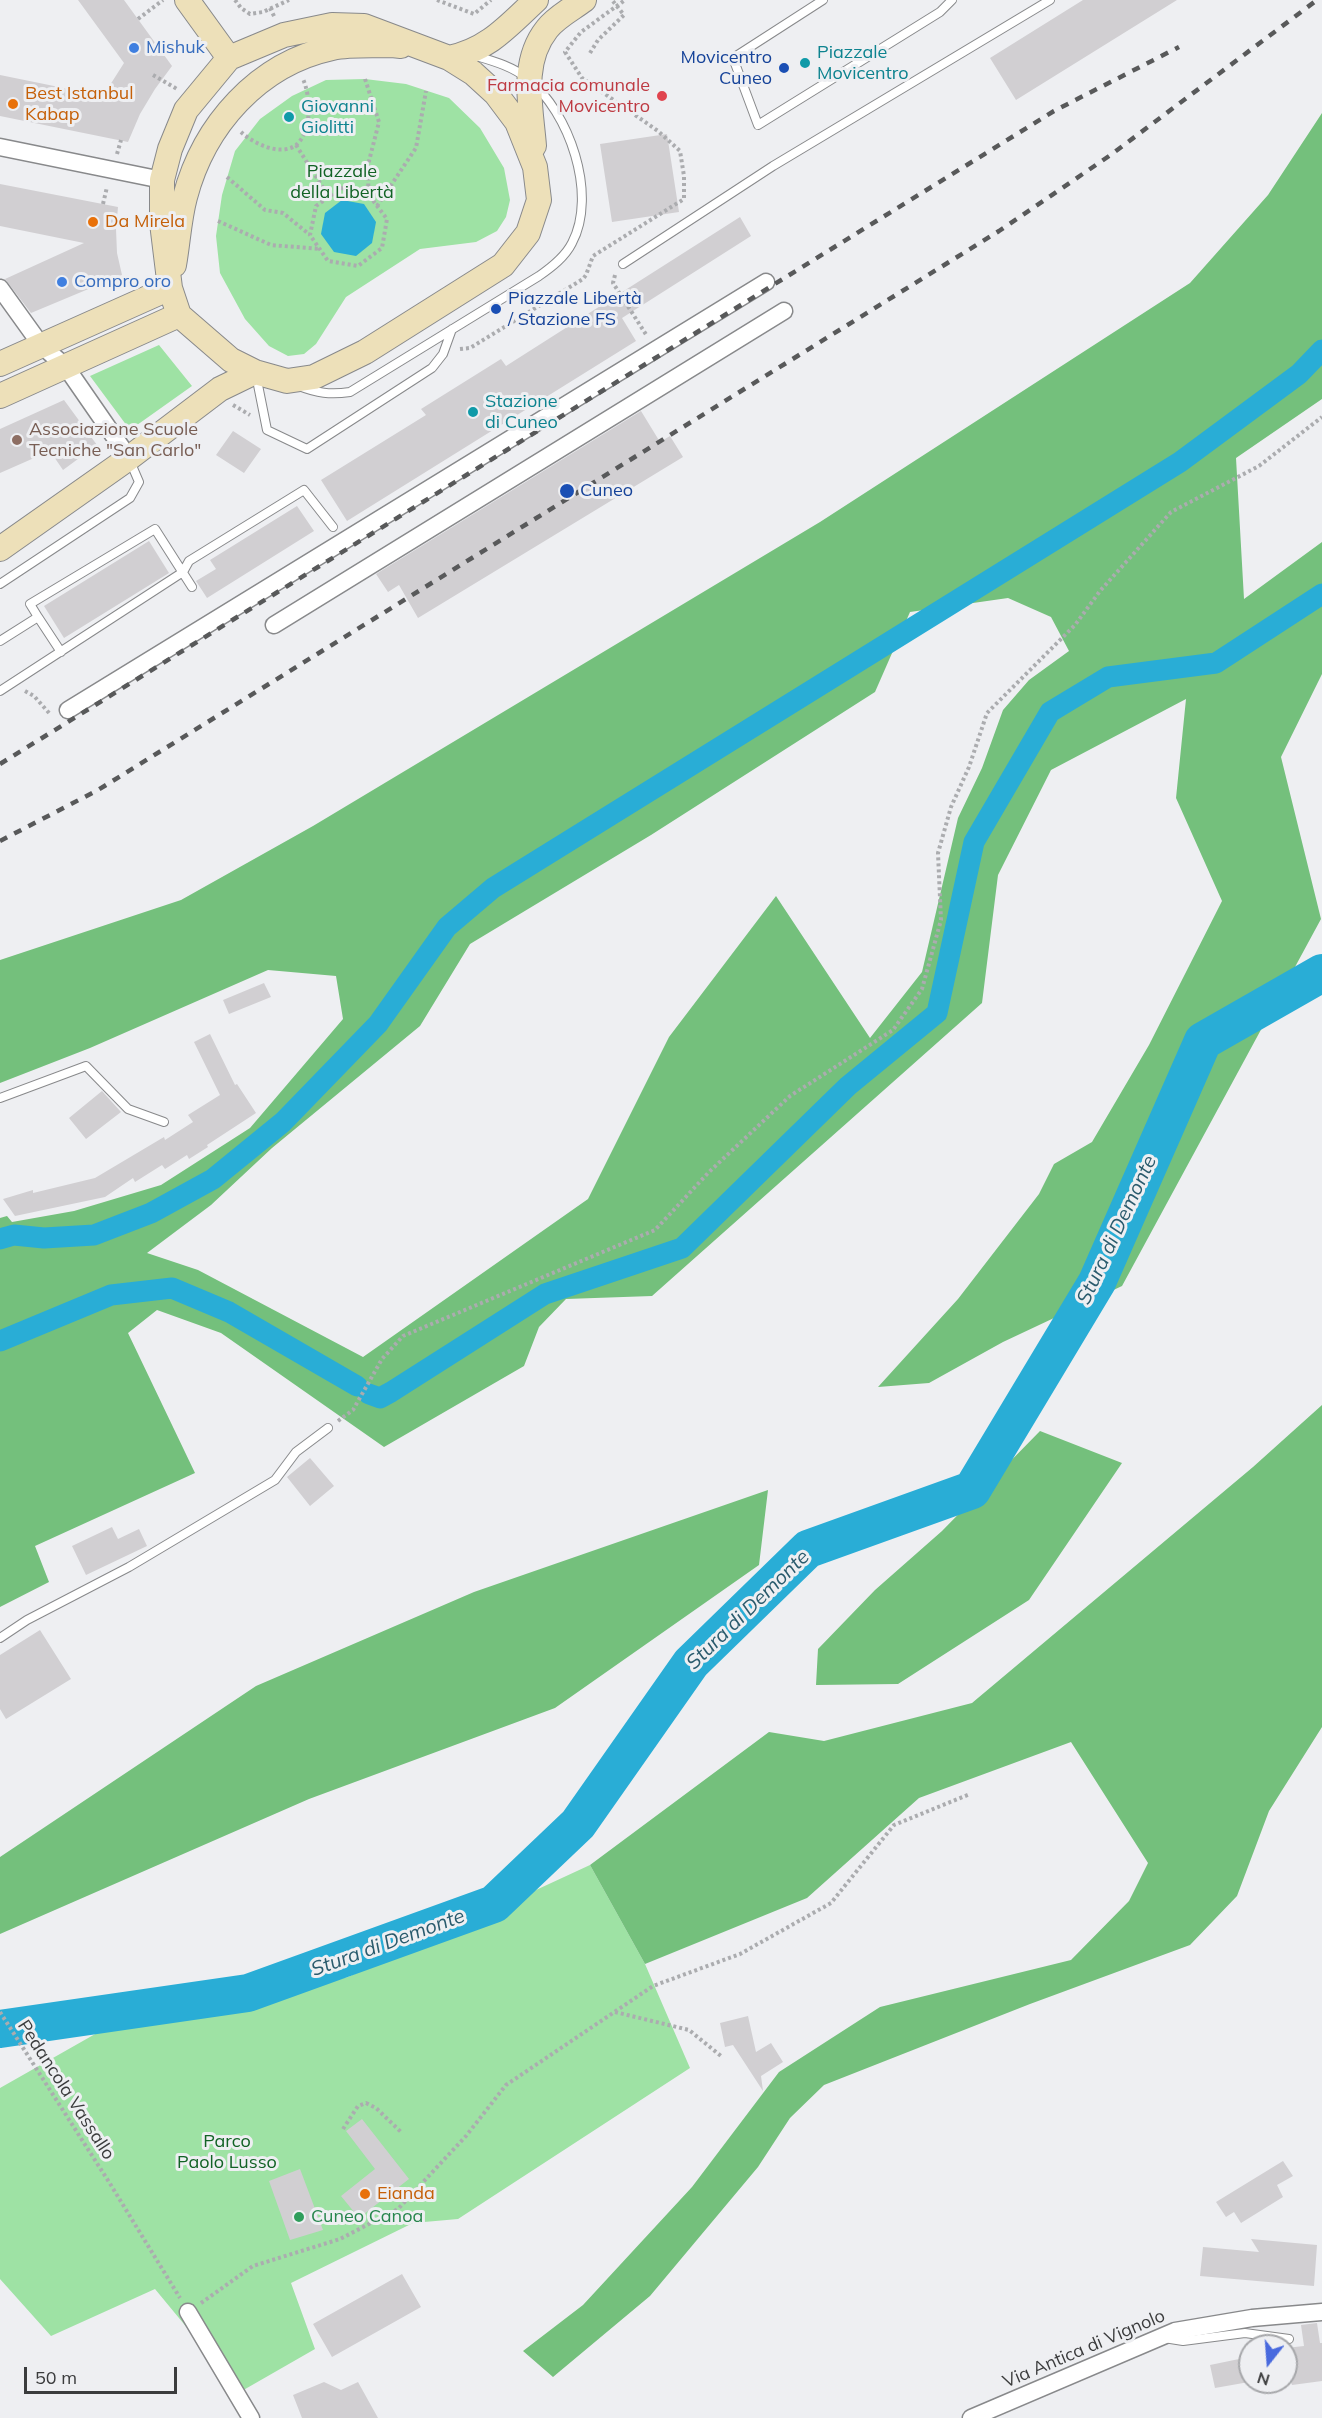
<!DOCTYPE html>
<html>
<head>
<meta charset="utf-8">
<style>
	body { margin:0 }
	#map { position:relative; width:1322px; height:2418px; overflow:hidden; background:#eeeff2; font-family:Mulish,sans-serif }
	canvas { display:block }
	.north { position:absolute; left:1238px; top:2334px; width:60px; height:60px; box-sizing:border-box; background:#eeeff2; border:2px solid #a6a7aa; border-radius:50%; rotate:197deg; font-size:16px; font-weight:700; line-height:24px; text-align:center; color:#3b3c3d }
	.north::after { content:''; display:block; margin:auto; width:21px; height:27px; background:#496ade; clip-path:polygon(50% 0,100% 100%,50% 72%,0 100%) }
	.scale { position:absolute; left:24px; top:2367px; width:153px; height:27px; box-sizing:border-box; border:3px solid #3b3c3d; border-top:0; padding-left:8px; font-size:18px; line-height:21px; white-space:nowrap; color:#3b3c3d; -webkit-text-stroke:4px #eeeff2; paint-order:stroke }
</style>
</head>
<body>
<div id="map">
<canvas width="1322" height="2418"></canvas>
<div class="north">N</div>
<div class="scale">50 m</div>
</div>
<script>
const c = document.querySelector('canvas').getContext('2d');
c.lineJoin = 'round';
function paint(path, color) {
  c.fillStyle = color;
  c.fill(path, 'evenodd');
}
function stroke(path, color, width, dash) {
  c.strokeStyle = color;
  c.lineWidth = width;
  c.lineCap = dash ? 'butt' : 'round';
  c.setLineDash(dash || []);
  c.stroke(path);
}
function drawText(font, color, halo, rows, align = 'center') {
  c.font = font + ' Mulish,sans-serif';
  c.lineWidth = 6;
  c.setLineDash([]);
  c.textBaseline = 'middle';
  c.strokeStyle = halo;
  c.fillStyle = color;
  for (const [text, x, y, turn = 0] of rows) {
    c.save();
    c.translate(x, y);
    c.rotate((+turn || 0) * Math.PI / 180);
    c.textAlign = isNaN(turn) ? turn : align;
    if (halo) c.strokeText(text, 0, 0);
    c.fillText(text, 0, 0);
    c.restore();
  }
}
paint(new Path2D(`
	M365 79 406 84 449 98 480 128 504 168 510 200 506 217 497 231 476 242 420 249 346 297 316 344 304 354 288 356 269 346 245 319 220 273 216 236 222 195 235 151 260 119 292 96 326 80Z
	M159 345 192 386 130 430 90 376Z
	M590 1865 645 1964 690 2068 458 2219 413 2223 291 2283 315 2349 240 2392 155 2289 51 2336 0 2279V2088L104 2029 348 1977Z`), '#9ee2a4');
paint(new Path2D(`
	M1322 113V399L1236 458 1244 599 1322 542V674L1281 757 1321 919 1122 1286 1003 1342 929 1383 878 1387 958 1299 1039 1194 1054 1164 1092 1142 1149 1045 1222 901 1176 798 1186 699 1051 770 998 875 982 1003 652 1296 566 1299 539 1327 524 1366 384 1447 221 1333 157 1310 128 1333 195 1473 35 1546 49 1582 0 1607V1218L7 1216 12 1222 74 1211 161 1185 250 1128 343 1019 336 976 268 970 90 1048 0 1083V960L181 900 313 826 820 522 1190 283 1268 195ZM1008 598 1051 617 1069 651 1029 680 1003 710 982 768 958 818 922 972 870 1038 776 896 669 1037 588 1199 363 1357 198 1270 147 1253 211 1205 272 1148 420 1026 470 944 651 835 875 692 910 612Z
	M1322 1405V1727L1269 1811 1237 1896 1190 1945 1030 2004 824 2085 790 2118 758 2167 650 2296 553 2377 523 2351 583 2305 692 2187 779 2072 880 2007 1071 1960 1129 1901 1148 1863 1071 1742 919 1798 807 1898 645 1964 590 1865 769 1732 824 1741 972 1703 1253 1467Z
	M1040 1431 1122 1463 1029 1600 898 1684 816 1685 818 1649 875 1590 942 1531Z
	M768 1490 759 1565 555 1708 309 1799 0 1934V1857L256 1686 474 1592Z`), '#74c07c');
paint(new Path2D(`
	M342 200 364 204 376 222 372 243 356 256 334 252 321 234 325 213Z`), '#29add6');
stroke(new Path2D(`
	M0 1239 14 1235 44 1238 94 1235 151 1213 213 1179 283 1122 378 1024 447 927 493 888 1180 462 1299 374 1322 350
	M0 1341 111 1295 172 1288 229 1312 357 1386
	M369 1394 380 1398 391 1392 545 1294 682 1248 848 1086 937 1013 974 842 1050 712 1108 677 1216 663 1322 594`), '#29add6', 21);
stroke(new Path2D(`
	M0 2029 248 1993 494 1904 578 1824 691 1663 808 1549 972 1490 1097 1282 1203 1041 1322 973`), '#29add6', 38);
paint(new Path2D(`
	M78 0H124L172 66 155 89 140 114 128 142 0 116V75L103 96 124 63Z
	M1083 0H1177L1016 100 990 58Z
	M667 134 679 212 612 222 600 144Z
	M0 184 118 207 116 229 117 253 122 275 31 313 5 279 84 243 0 226Z
	M740 217 751 236 622 318 636 341 347 521 321 480 426 415 421 409 501 359 506 366Z
	M64 400 97 445 63 470 50 451 0 473V429Z
	M641 411 660 442 670 436 683 457 418 618 399 585 388 592 376 574Z
	M233 431 261 449 244 473 216 455Z
	M297 506 314 531 207 598 196 581 216 569 210 560Z
	M149 541 169 573 64 638 44 606Z
	M264 983 271 997 229 1014 223 1000Z
	M210 1034 235 1085 237 1084 256 1113 207 1145 208 1147 189 1159 187 1155 165 1169 162 1165 135 1182 133 1178 105 1197 15 1216 3 1199 33 1190V1193L95 1178 164 1137 165 1140 193 1122 188 1115 220 1095 194 1042Z
	M102 1091 121 1112 86 1139 69 1118Z
	M310 1458 334 1486 310 1506 287 1477Z
	M112 1527 118 1539 139 1529 147 1546 86 1575 72 1546Z
	M40 1630 71 1679 6 1719 0 1709V1655Z
	M748 2016 756 2052 771 2043 783 2062 761 2076 763 2091 733 2045 725 2047 720 2023Z
	M362 2119 409 2179 359 2218 341 2196 375 2169 346 2131Z
	M1283 2161 1293 2176 1277 2185 1283 2197 1241 2223 1234 2212 1226 2217 1216 2202Z
	M300 2169 323 2230 290 2240 269 2181Z
	M1251 2239 1317 2245 1314 2286 1200 2276 1203 2247 1259 2252Z
	M402 2274 421 2307 332 2357 313 2324Z
	M1317 2323 1320 2343H1322V2381L1292 2385 1290 2377H1286V2348L1304 2346 1301 2325Z
	M1244 2358 1249 2382 1215 2388 1210 2365Z
	M324 2382 341 2390 358 2382 378 2418H302L293 2395Z`), '#d1cfd2');
const lane = new Path2D(`
	M823 0 733 58 758 125 940 12 952 0
	M623 264 773 166 1050 0
	M256 375 267 430 307 449 432 368 443 354 452 329
	M299 386C317 393 330 395 350 392L539 276C552 267 565 257 572 243 598 194 569 112 528 79 512 66 493 61 473 55
	M0 584 130 498 139 482 130 461
	M38 617 30 604 155 529 192 587
	M0 641 38 617 61 652
	M0 691 183 572 189 561 304 490 333 527
	M0 1098 86 1066 128 1109 164 1122
	M0 1638 27 1620 129 1567 275 1480 296 1452 328 1428
	M1164 2338 1183 2341 1245 2333 1289 2339`);
const street = new Path2D(`
	M0 147 162 180
	M0 288 41 345 66 367 129 458
	M274 625 784 311
	M68 710 766 282
	M188 2312 251 2418
	M971 2418 1175 2331 1252 2318 1322 2312`);
const secondary = new Path2D(`
	M187 0 229 58
	M332 25 364 26 449 58 473 73 496 94 517 122 535 167 539 200 528 233 503 265 365 352 314 377 287 381 255 372 231 360 179 315 170 288 162 223V180L170 149 186 110 229 58 284 35Z
	M449 58C488 50 508 26 536 0
	M534 146C531 107 520 63 547 29 556 17 572 9 584 0
	M174 265C178 243 179 219 185 197 204 125 258 64 332 48 351 44 373 46 392 45L401 46
	M0 364 170 288
	M0 396 179 315
	M0 549 129 458 220 389 255 372`);
stroke(lane, '#88898b', 10);
stroke(street, '#88898b', 19);
stroke(secondary, '#88898b', 26);
stroke(new Path2D(`
	M235 0 241 8 250 14 263 12 289 0
	M437 0 474 14 491 0
	M270 8 275 18
	M138 19 163 0
	M590 53 598 40 624 15 612 0
	M153 75 177 89
	M365 79 379 122 369 161 368 194
	M241 132C253 143 280 157 296 145 312 132 311 97 303 79
	M296 145 329 197
	M117 154 121 140
	M227 177 265 210 283 213 310 235
	M341 188 368 194 387 219 382 248 358 266 328 261 310 235 316 206Z
	M103 204 107 187
	M377 206 416 148 426 91
	M218 221 271 245 320 249
	M615 275 613 283 647 336
	M460 349 470 348 583 279 586 275 593 256 684 199V176L680 151 658 131 582 78 565 52 581 32 625 0
	M233 405 250 415
	M25 691 34 696 50 714
	M338 1421 353 1410 382 1359 403 1336 655 1230 709 1172 790 1096 893 1030 922 989 941 920 938 853 951 807 969 767 987 713 1075 625 1100 591 1171 512 1259 466 1322 417
	M0 2012 109 2182 180 2298
	M615 2012 689 2030 721 2056
	M343 2129 358 2106 366 2103 376 2108 401 2132
	M201 2303 253 2266 340 2239 398 2209 466 2136 506 2085 653 1986 740 1954 831 1903 894 1825 970 1794`), '#abacaf', 4, [3, 3]);
stroke(lane, '#fff', 8);
stroke(street, '#fff', 16);
stroke(secondary, '#ede0b9', 24);
stroke(new Path2D(`
	M0 764 1054 111 1179 47
	M0 841 98 790 999 231 1112 154 1317 0`), '#58595a', 4.5, [8, 8]);
for (const [x, y, r, color] of [
	[134,48,6,"#3f7fe0"],
	[805,63,6,"#0f9aa8"],
	[784,68,6,"#1a4fb4"],
	[662,96,6,"#e0444e"],
	[13,104,6,"#e8710a"],
	[289,117,6,"#0f9aa8"],
	[93,222,6,"#e8710a"],
	[62,282,6,"#3f7fe0"],
	[496,309,6,"#1a4fb4"],
	[473,412,6,"#0f9aa8"],
	[17,440,6,"#8d6e63"],
	[567,491,8,"#1a4fb4"],
	[365,2194,6,"#e8710a"],
	[299,2217,6,"#2e9e5b"]
]) {
  const dot = new Path2D();
  dot.arc(x, y, r, 0, 2 * Math.PI);
  c.fillStyle = color;
  c.fill(dot);
  stroke(dot, '#eeeff2', 2);
}
drawText('18px', '#366cbe', '#eeeff2', [
	["Mishuk",146,48],
	["Compro oro",74,282]
], 'left');
drawText('18px', '#0d838f', '#eeeff2', [
	["Piazzale",817,53],
	["Movicentro",817,74],
	["Giovanni",301,107],
	["Giolitti",301,128],
	["Stazione",485,402],
	["di Cuneo",485,423]
], 'left');
drawText('18px', '#164399', '#eeeff2', [
	["Movicentro",772,58,"right"],
	["Cuneo",772,79,"right"],
	["Piazzale Libertà",508,299],
	["/ Stazione FS",508,320],
	["Cuneo",580,491]
], 'left');
drawText('18px', '#be3a42', '#eeeff2', [
	["Farmacia comunale",650,86],
	["Movicentro",650,107]
], 'right');
drawText('18px', '#c56008', '#eeeff2', [
	["Best Istanbul",25,94],
	["Kabap",25,115],
	["Da Mirela",105,222],
	["Eianda",377,2194]
], 'left');
drawText('18px', '#126325', '#eeeff2', [
	["Piazzale",342,172],
	["della Libertà",342,193],
	["Parco",227,2142],
	["Paolo Lusso",227,2163]
]);
drawText('18px', '#785e54', '#eeeff2', [
	["Associazione Scuole",29,430],
	["Tecniche \"San Carlo\"",29,451]
], 'left');
drawText('18px', '#3b3c3d', '#eeeff2', [
	["Pedancola Vassallo",66,2090,57],
	["Via Antica di Vignolo",1084,2349,-23]
]);
drawText('18px', '#27864d', '#eeeff2', [
	["Cuneo Canoa",311,2217]
], 'left');
drawText('italic 20px', '#2a5b6d', '#eeeff2', [
	["Stura di Demonte",1117,1230,-65],
	["Stura di Demonte",748,1610,-44],
	["Stura di Demonte",388,1943,-20]
]);
</script>
</body>
</html>
